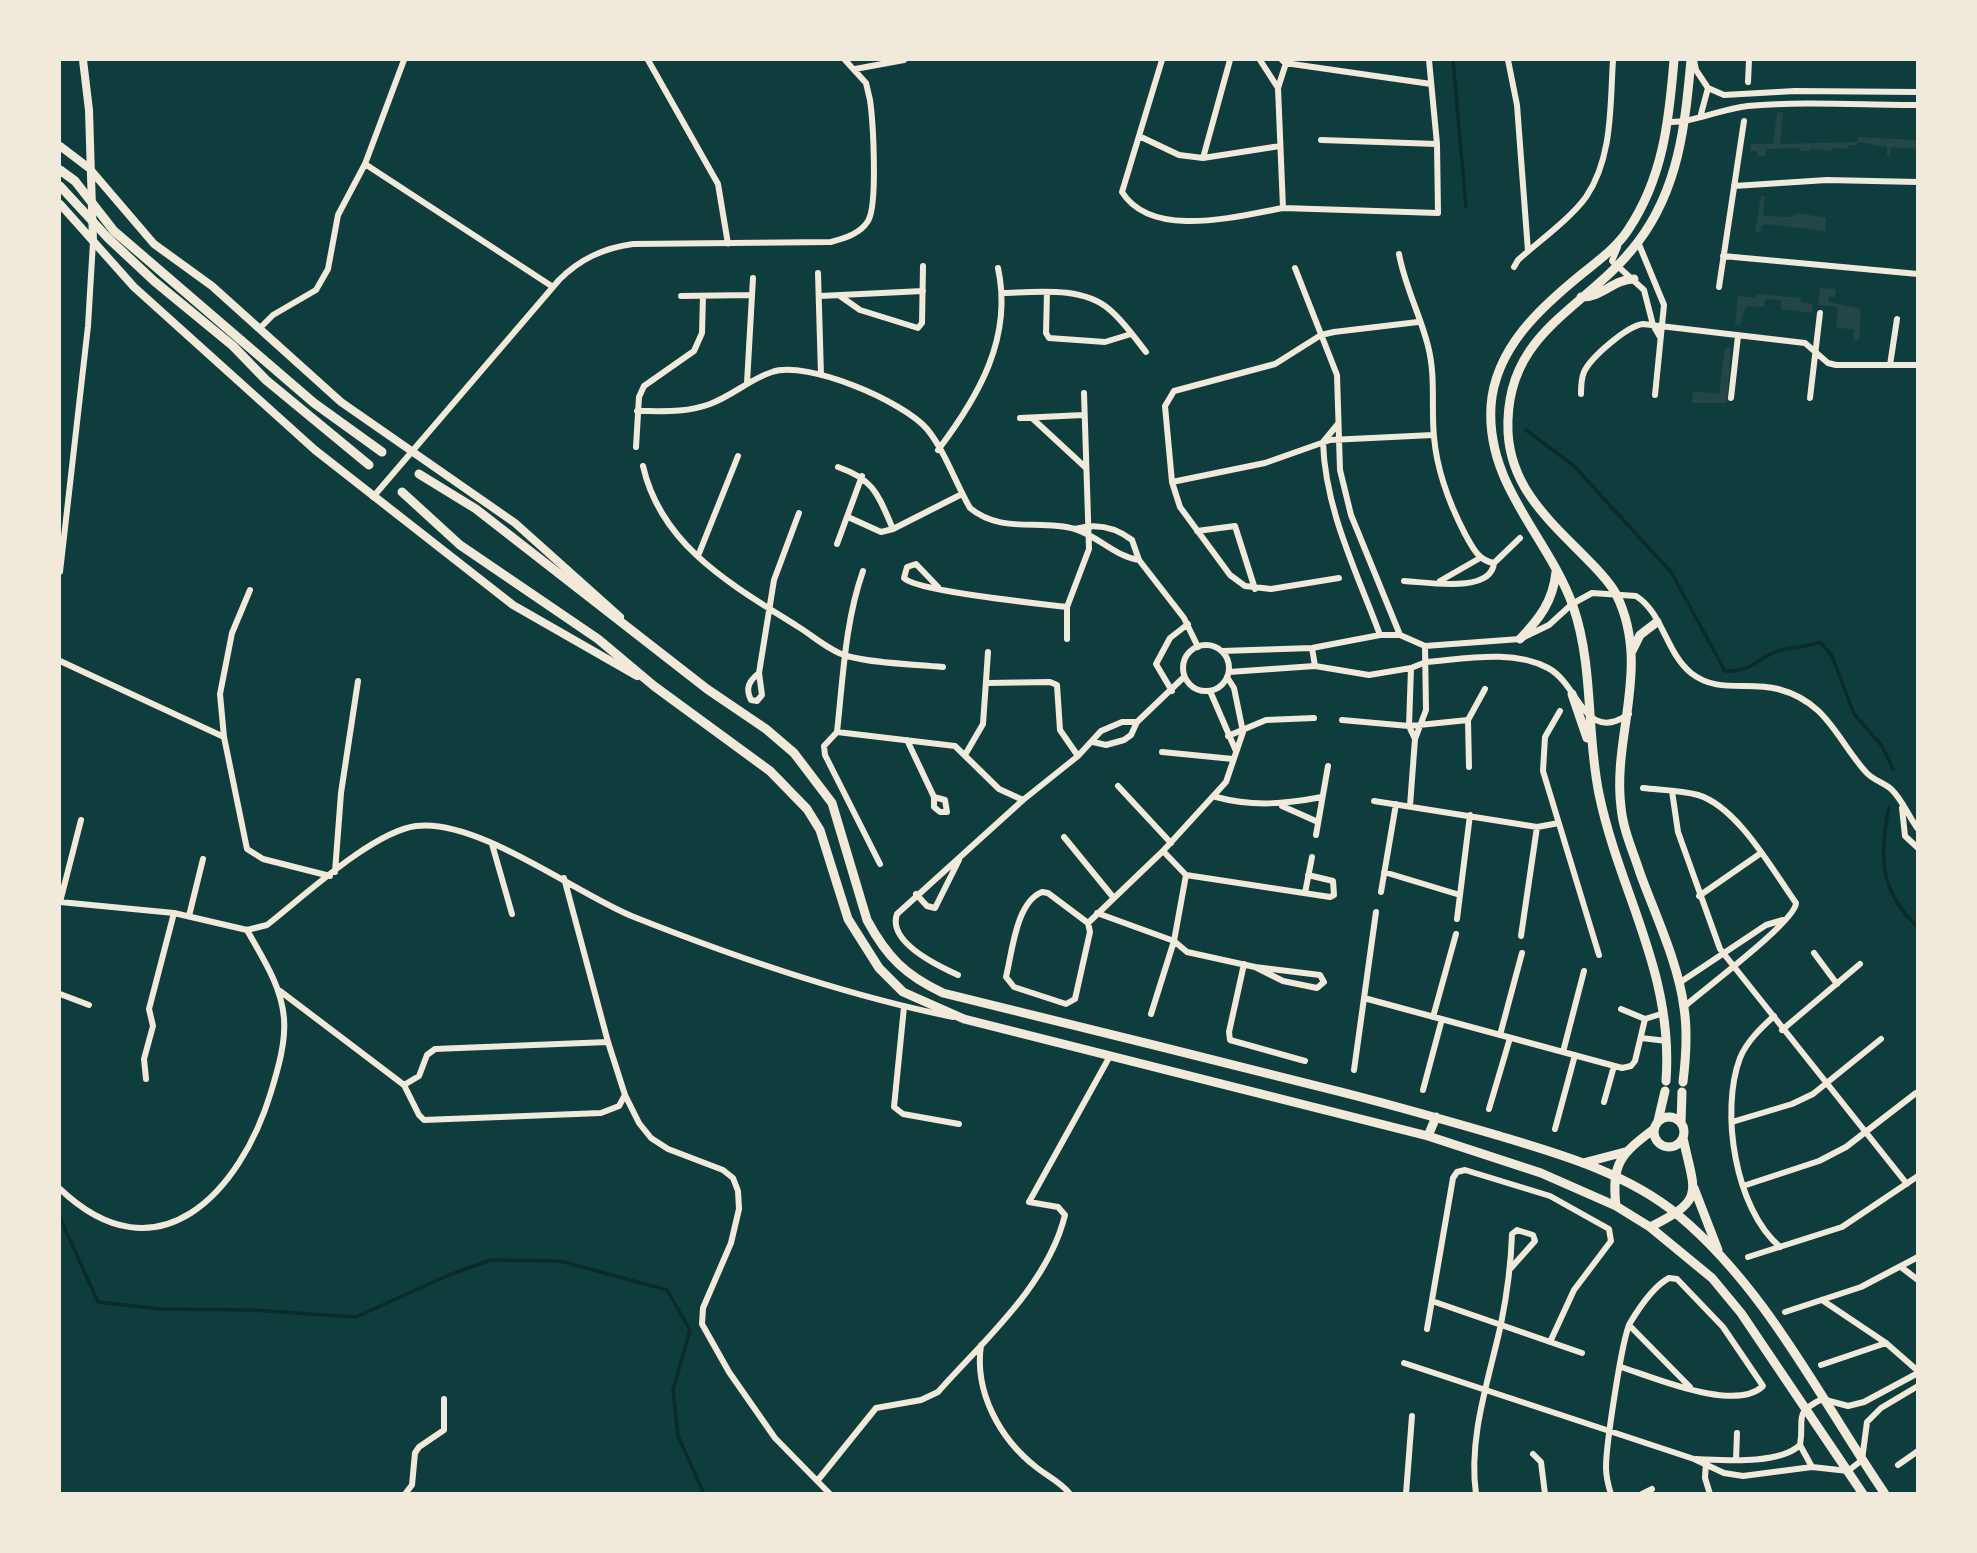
<!DOCTYPE html>
<html>
<head>
<meta charset="utf-8">
<style>
	body { margin:0 }
	#map { position:relative; width:1977px; height:1553px; overflow:hidden; background:#0f3d3e; font-family:Overpass,sans-serif }
	canvas { display:block }
	.frame { position:absolute; inset:0; border:61px solid #f1e9da; pointer-events:none }
</style>
</head>
<body>
<div id="map">
<canvas width="1977" height="1553"></canvas>
<div class="frame"></div>
</div>
<script>
const c = document.querySelector('canvas').getContext('2d');
c.lineJoin = 'round';
function paint(path, color) {
  c.fillStyle = color;
  c.fill(path, 'evenodd');
}
function stroke(path, color, width, dash) {
  c.strokeStyle = color;
  c.lineWidth = width;
  c.lineCap = dash ? 'butt' : 'round';
  c.setLineDash(dash || []);
  c.stroke(path);
}
paint(new Path2D(`
	M1783 112 1780 144 1857 142 1858 137 1917 140V149L1891 147 1890 156H1887V147L1858 142V145H1848L1847 149 1832 148 1831 151 1810 148 1809 151H1801L1800 148 1766 149 1765 156H1757V151H1750L1751 144H1773L1777 113Z
	M1761 196H1765L1763 216 1790 217 1798 213 1826 218 1825 231 1767 224 1761 226 1760 233 1755 232Z
	M1820 288 1836 289 1835 297 1829 296 1828 302 1861 309 1859 340 1853 339 1854 330 1836 327 1838 307 1818 305Z
	M1757 294 1801 298V302L1813 304 1812 313 1781 309V300L1765 299 1764 307 1746 306 1740 325H1735L1738 296 1756 298Z
	M1725 347 1731 348 1727 403H1692L1693 391 1719 394Z`), '#244646');
stroke(new Path2D(`
	M1453 60 1466 207
	M1526 430 1573 465 1671 572 1725 671C1755 672 1758 656 1781 650 1795 647 1807 647 1820 642L1832 656 1854 714 1882 746 1893 769
	M1889 807C1879 856 1879 891 1918 927
	M60 1218 98 1302 160 1309 252 1310 356 1317 449 1275 491 1260 560 1261 667 1290 690 1330 673 1390 678 1436 704 1494`), '#0a2a2b', 3.5);
stroke(new Path2D(`
	M648 60 718 184 728 244
	M1162 60 1122 192C1152 240 1238 216 1283 208
	M1260 60 1278 88
	M1282 60 1285 63 1431 84
	M1287 60 1278 88 1283 208 1438 213 1437 144 1429 60
	M1508 60 1517 105 1528 251
	M1694 60 1696 70 1708 88 1701 114
	M855 69 904 60
	M1748 82 1749 60
	M1708 88 1724 95 1795 91 1918 92
	M1669 122C1693 123 1720 109 1748 106 1805 101 1861 105 1918 105
	M1139 136 1179 155 1203 158 1280 146
	M1321 140 1437 144
	M1203 158 1230 60
	M365 164 553 287
	M1734 186 1827 180 1918 182
	M1638 242 1664 305 1655 395
	M1618 247 1612 261 1644 290 1653 325 1660 337
	M1399 254C1405 287 1420 314 1428 346 1436 377 1431 406 1434 437 1437 472 1449 503 1465 534 1472 546 1478 561 1494 563
	M1723 256 1918 274
	M1514 267 1518 260C1538 242 1571 218 1586 197 1613 157 1610 105 1613 60
	M1295 268 1337 375 1340 470 1351 515 1400 635
	M818 273 821 375
	M1719 287 1744 121
	M1047 292 1046 333 1049 338 1105 342 1131 334
	M1003 293C1037 292 1083 286 1110 310 1124 322 1135 338 1146 352
	M681 296 752 295
	M820 296 923 291
	M840 296 860 310 918 328 922 323 923 266
	M261 327 273 315 316 290 328 269 338 215 365 164 404 60
	M1890 365 1897 319
	M747 383 753 278
	M1581 394C1581 387 1581 379 1584 372 1591 357 1627 326 1643 324L1805 343 1828 363 1836 365H1918
	M1731 398 1738 336
	M1810 398 1820 313
	M637 411C662 411 686 413 710 404 732 396 750 379 772 372 807 360 903 401 927 429 945 451 956 484 970 508 1001 534 1040 519 1075 529 1098 536 1114 556 1139 560
	M1020 418 1083 415
	M1032 418 1085 467
	M1337 425 1323 442C1325 510 1357 572 1380 635
	M636 447 639 397 644 386 694 351 702 333 703 296
	M938 450C979 396 1013 337 998 268
	M643 466C661 546 732 585 797 626 812 635 831 652 847 656 878 664 912 664 943 667
	M838 467C875 480 878 495 893 529
	M1172 482 1265 463 1330 440 1433 435
	M373 497 559 280C580 259 603 248 633 244L831 242C845 238 860 234 868 221 878 205 873 121 870 100L866 83 845 60
	M848 517 881 532 893 529 962 494
	M1075 529C1096 523 1115 527 1132 540L1139 560 1184 618 1198 647
	M1197 531 1235 526 1255 589
	M837 544 862 476
	M698 556 738 456
	M60 572 88 326 93 242
	M1339 578 1271 589 1245 586 1230 575 1180 507 1172 482 1165 406 1174 391 1275 364 1321 335 1334 332 1418 322
	M1404 581C1427 582 1491 594 1494 563L1520 538
	M1440 581 1480 558
	M938 587 916 564 907 567 904 578C915 591 1042 604 1067 607
	M250 590 232 633 220 694 224 737 247 849 263 859 330 876
	M1067 639V607L1089 549 1084 393
	M1183 668a23 23 0 1 1 46 0a23 23 0 1 1-46 0Z
	M1312 648 1315 666
	M1222 651 1312 648 1380 635H1400L1425 646 1520 639 1549 625 1572 604 1592 593 1636 596C1663 613 1666 653 1691 673 1717 694 1748 681 1778 689 1827 702 1836 738 1865 771 1872 780 1883 782 1891 789 1902 799 1909 817 1918 829
	M60 661 224 737
	M1411 668 1409 726 1415 739
	M1229 672 1315 666 1369 675 1411 668 1426 662C1464 659 1513 649 1548 668 1580 685 1584 745 1629 714
	M759 673C749 681 745 688 751 700L757 701 762 695 759 673 774 580 799 513
	M987 683 1050 682 1057 685 1060 730 1078 756
	M1172 691 1156 664 1170 638 1188 624
	M1210 691 1236 751
	M1560 711 1545 737 1543 771 1599 955
	M1342 720 1409 726 1468 720
	M837 732 955 746 999 789 1023 800
	M837 732C843 678 845 622 863 571
	M837 732 824 746 825 755 880 864
	M1228 736 1266 720 1314 718
	M907 740 934 797V807L940 812H947L945 800 934 797
	M1093 742 1106 745 1124 740 1131 735 1137 722 1184 677
	M1162 752 1233 759
	M965 755 983 724 988 652
	M1469 767 1468 720 1485 689
	M1118 786 1171 843
	M1643 788C1661 790 1681 790 1698 795 1738 807 1773 871 1796 903 1796 921 1703 990 1684 1007
	M1672 791 1678 832 1720 949 1907 1184
	M1216 797C1253 807 1285 804 1322 797
	M1374 801 1537 827 1559 823
	M1282 806 1318 822
	M1410 806 1415 739 1426 710 1425 646
	M1902 808 1905 836 1918 848
	M1316 835 1328 766
	M1064 837 1113 897
	M492 844 512 914
	M1163 851 1186 875 1330 897 1334 895 1333 881 1308 875
	M335 872 341 793 358 681
	M1384 872 1460 895
	M564 878 608 1042 625 1095 639 1123 651 1138 668 1149 723 1170 733 1178 738 1191 739 1209 731 1243 703 1308 702 1324 729 1372 775 1438 830 1494
	M1042 892 1048 893 1088 923 1090 932 1075 999 1066 1004 1014 987 1006 977C1012 953 1016 902 1042 892Z
	M1381 892 1396 804
	M1305 893 1312 857
	M916 894 927 906 935 908 959 860
	M1699 896 1761 853
	M60 902 174 913 247 930 267 925C303 897 372 832 416 826 478 818 578 895 634 917 737 958 844 995 953 1017
	M60 902 81 820
	M1097 913 1174 941 1187 952 1255 967 1320 975 1324 982 1317 988 1283 981 1255 967
	M189 916 203 859
	M1457 919 1470 815
	M1088 923 1163 851 1226 782 1243 732 1234 688 1227 677
	M1521 936 1537 827
	M1814 953 1837 984
	M1244 964 1229 1032 1230 1040 1305 1061
	M958 975C938 966 887 942 897 914L1023 800 1078 756 1101 731 1122 722H1137
	M1679 983 1766 925 1783 920
	M280 991 404 1085 419 1115 424 1120 601 1113 619 1106 625 1095
	M60 994 89 1005
	M1364 998 1622 1068 1631 1066 1635 1061 1645 1019
	M904 1007 894 1107 903 1114 959 1124
	M1621 1009 1645 1019 1664 1013
	M1151 1014 1174 941 1186 875
	M1774 1016C1761 1028 1747 1041 1740 1058 1720 1111 1735 1209 1780 1247
	M1433 1017 1456 934
	M1782 1030 1860 964
	M1500 1035 1522 953
	M1641 1038 1667 1041
	M1563 1052 1584 971
	M1354 1070 1376 912
	M146 1079 144 1059 153 1026 149 1009 174 913
	M404 1085 419 1076 427 1055 435 1049 608 1042
	M1423 1090 1442 1019
	M1604 1102 1614 1066
	M1489 1109 1510 1038
	M1732 1122 1792 1104 1813 1094 1881 1039
	M1555 1129 1575 1055
	M1743 1186 1819 1161 1846 1147 1916 1093
	M60 1189C158 1282 241 1192 271 1092 278 1069 286 1042 284 1018 281 985 263 959 247 930
	M1748 1257 1842 1227 1918 1176
	M1901 1267 1918 1280
	M1822 1300 1886 1343 1918 1371
	M1432 1301 1582 1353
	M1785 1312 1861 1287 1918 1257
	M1629 1325 1690 1387
	M1427 1329 1453 1178 1457 1172 1465 1170 1550 1196 1609 1229 1611 1241 1574 1290 1550 1342
	M981 1345C974 1392 1000 1439 1036 1467 1047 1476 1061 1482 1070 1494
	M1404 1363 1694 1459 1724 1473 1743 1476 1812 1467 1848 1471 1862 1460 1867 1422 1881 1408 1918 1386
	M1821 1365 1886 1343
	M1800 1445 1812 1467
	M1533 1454 1541 1462 1545 1494
	M1696 1459C1723 1460 1779 1465 1800 1445 1805 1418 1792 1414 1822 1399L1848 1406 1864 1402 1918 1373
	M1736 1460 1737 1433
	M1706 1462 1705 1478 1710 1494
	M1898 1465 1918 1451
	M818 1480 876 1408 921 1400 938 1392C984 1340 1048 1285 1065 1215L1058 1207 1029 1202 1110 1056
	M405 1494 412 1485 415 1453 419 1447 444 1430V1399
	M1406 1494 1412 1416
	M1476 1494C1468 1437 1489 1379 1501 1324 1507 1294 1511 1265 1512 1234L1517 1230 1533 1235 1535 1241 1511 1268
	M1611 1494C1608 1485 1606 1476 1606 1467 1606 1446 1622 1338 1630 1323 1639 1308 1654 1286 1669 1278L1677 1279 1723 1327 1763 1386C1735 1413 1653 1377 1621 1367
	M1642 1494 1652 1489`), '#f1e9da', 6);
stroke(new Path2D(`
	M83 60 89 110 93 241
	M60 146 89 168 154 244 212 286 341 402 515 523 620 617
	M60 204 134 287 315 450 513 605 637 676`), '#f1e9da', 8);
stroke(new Path2D(`
	M60 170 75 181 114 231 314 403 382 452
	M60 186 108 238 154 281 233 346 266 380 369 465
	M1581 297C1602 298 1613 279 1634 279
	M419 474 476 509 707 689 766 729 794 753 832 803 867 920C887 957 905 975 943 993 1070 1024 1198 1056 1325 1088 1382 1102 1438 1118 1493 1134 1556 1153 1626 1172 1678 1215 1767 1289 1820 1399 1885 1494
	M402 492 460 545 598 639 654 686 770 771 807 809 820 830 848 919 879 968 903 992 964 1019 1428 1136 1541 1173 1616 1206 1650 1227 1712 1278 1741 1313 1863 1494
	M1520 639C1540 618 1553 601 1556 572
	M1632 651 1640 635 1657 622
	M1572 694 1587 738
	M1666 1081C1674 973 1620 894 1599 794 1586 731 1594 667 1573 606 1548 536 1486 486 1491 406 1495 348 1541 307 1583 273 1599 260 1617 247 1628 230 1663 178 1669 121 1674 60
	M1683 1082C1686 1057 1688 1033 1684 1008 1679 965 1655 914 1640 873 1633 851 1623 830 1621 807 1612 736 1652 666 1616 594 1609 581 1597 569 1587 559 1550 521 1511 489 1508 432 1504 330 1587 310 1638 242 1679 188 1685 125 1691 60
	M1654 1132a15 15 0 1 1 30 0a15 15 0 1 1-30 0Z
	M1658 1121 1665 1091
	M1681 1123 1682 1092
	M1428 1136 1436 1117
	M1583 1163 1625 1152
	M1694 1188 1718 1250
	M1616 1206C1611 1163 1621 1154 1654 1129
	M1650 1227C1706 1199 1695 1194 1683 1138`), '#f1e9da', 9);
</script>
</body>
</html>
